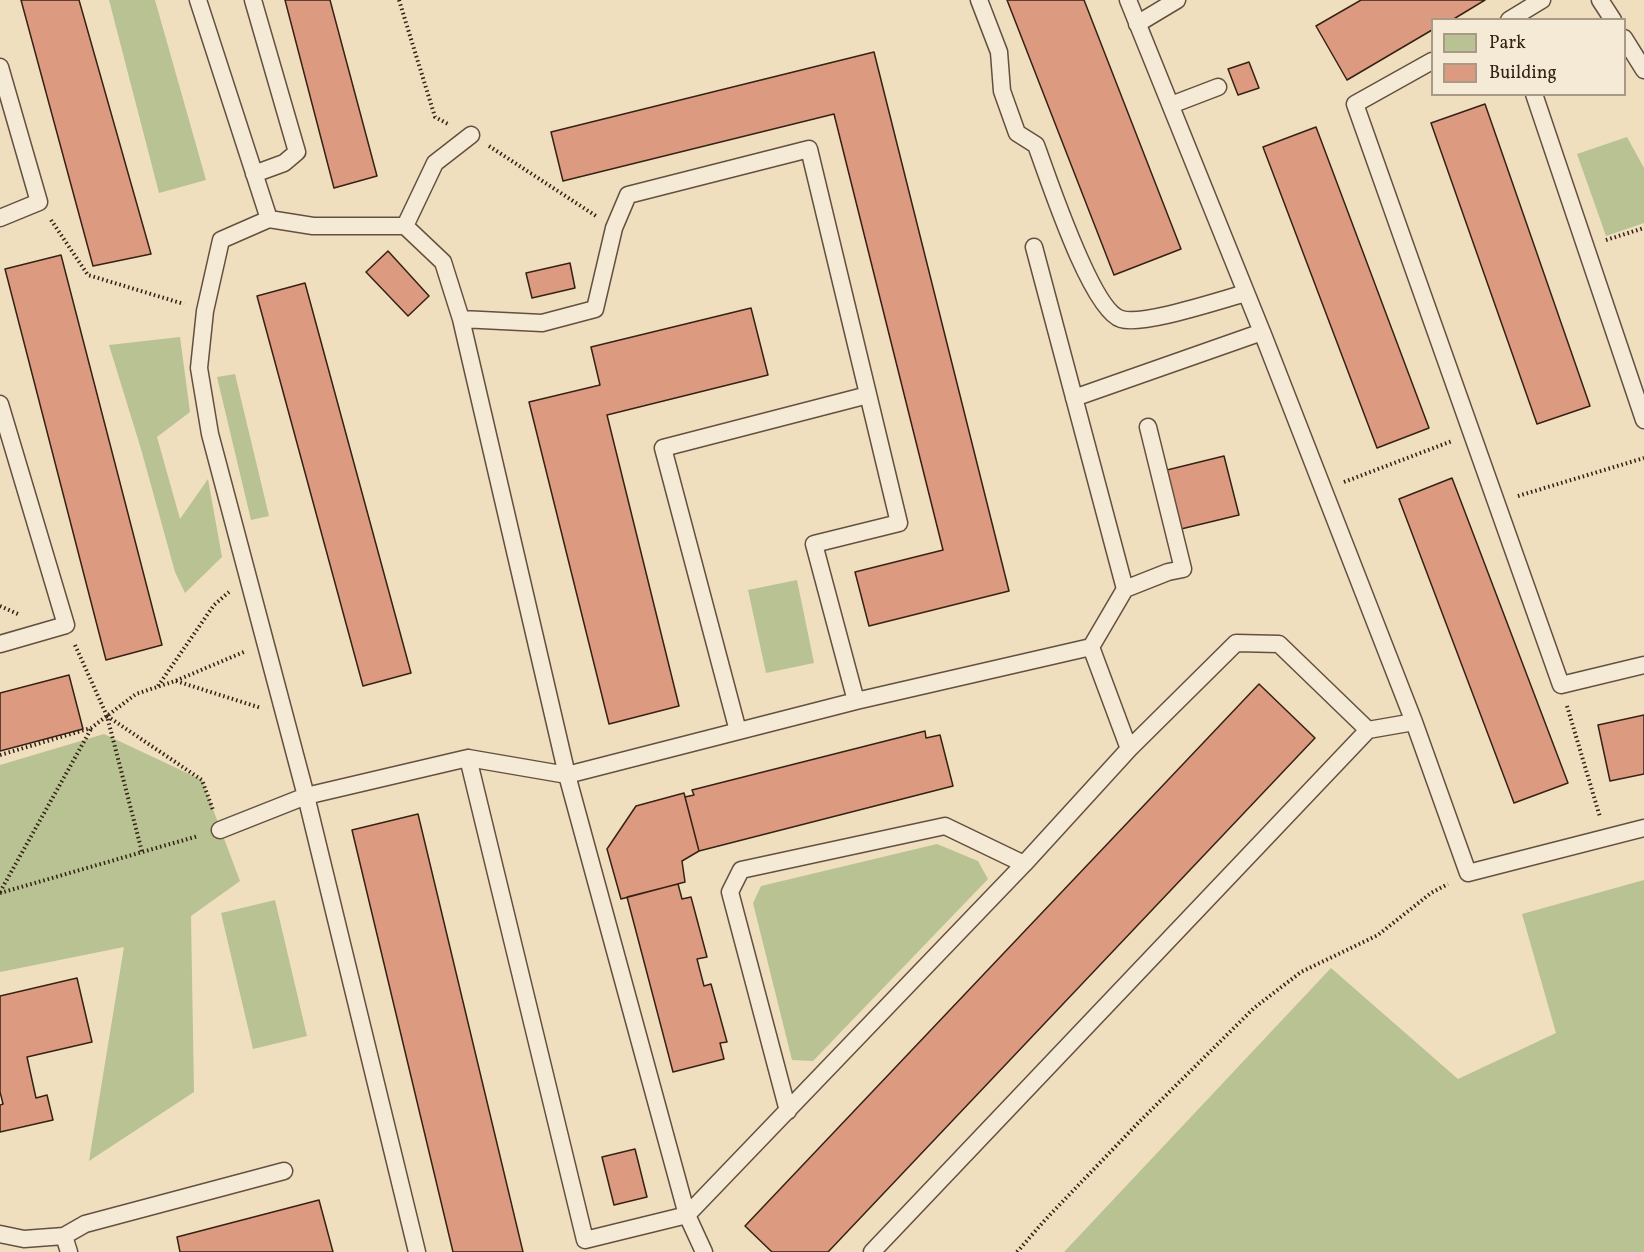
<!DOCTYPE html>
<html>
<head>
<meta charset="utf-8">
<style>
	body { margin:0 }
	#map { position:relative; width:1644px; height:1252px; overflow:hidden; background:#efdfbf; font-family:Vollkorn,serif }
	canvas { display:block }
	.legend { position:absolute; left:1431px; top:18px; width:195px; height:78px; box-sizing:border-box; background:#f5ead5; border:2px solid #a99a88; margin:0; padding:8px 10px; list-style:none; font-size:18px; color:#362115 }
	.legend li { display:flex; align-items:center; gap:12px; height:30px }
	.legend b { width:30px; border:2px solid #a99a88 }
</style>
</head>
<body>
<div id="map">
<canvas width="1644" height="1252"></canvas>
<ul class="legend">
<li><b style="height:16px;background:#b9c292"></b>Park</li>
<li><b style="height:16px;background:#dc9b81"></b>Building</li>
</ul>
</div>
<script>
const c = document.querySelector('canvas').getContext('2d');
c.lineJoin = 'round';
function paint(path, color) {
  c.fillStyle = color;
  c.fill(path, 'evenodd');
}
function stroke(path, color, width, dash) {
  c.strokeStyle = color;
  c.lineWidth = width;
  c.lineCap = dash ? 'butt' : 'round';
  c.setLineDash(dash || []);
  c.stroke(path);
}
paint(new Path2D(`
	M109 0H155L206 180 159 193Z
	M1627 137 1644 168V223L1606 236 1577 154Z
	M180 337 190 412 157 437 180 519 208 479 222 557 185 593 175 572 141 449 109 345Z
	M235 374 269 516 251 520 217 377Z
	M797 580 814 663 766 673 748 590Z
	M104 734 202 780 240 881 191 916 194 1092 89 1161 124 947 0 972V765Z
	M937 844 978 861 988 879 813 1061 792 1060 753 903 761 886Z
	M1644 880V1252H1064L1331 968 1458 1079 1556 1033 1522 914Z
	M275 900 307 1036 253 1049 221 913Z`), '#b9c292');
const building = new Path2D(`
	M21 0H79L151 254 93 266Z
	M285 0H330L377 176 334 188Z
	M1007 0H1084L1181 249 1114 275Z
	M1361 0H1485L1452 20H1432V30L1347 80 1316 26Z
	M874 52 1009 591 869 626 855 572 943 550 834 114 563 181 551 132Z
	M1249 62 1259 88 1238 95 1228 69Z
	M1485 104 1590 406 1537 424 1431 123Z
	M1316 127 1429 428 1377 448 1263 147Z
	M388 251 429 296 408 316 366 272Z
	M61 255 162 645 106 660 5 269Z
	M570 263 575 288 532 298 526 273Z
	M305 283 411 673 363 686 257 296Z
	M751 308 768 375 607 415 679 706 609 724 529 402 600 385 591 347Z
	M1224 456 1239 515 1181 529 1167 470Z
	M1452 478 1568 783 1514 803 1399 499Z
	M69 675 83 729 0 751V693Z
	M1259 684 1315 738 828 1252H772L745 1226Z
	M1644 715V774L1610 781 1598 725Z
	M925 731 926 738 940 735 953 786 699 851 685 797 694 795 692 790Z
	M684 793 699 851 682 861 685 882 621 899 607 849 636 806Z
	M418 814 523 1252H453L352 830Z
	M678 884 682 899 691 897 707 957 697 959 704 986 711 984 727 1042 720 1043 724 1059 673 1072 627 897Z
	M77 978 92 1042 27 1057 36 1098 47 1095 53 1120 0 1132V1105L3 1104 0 1092V996Z
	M635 1149 647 1197 614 1205 602 1157Z
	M319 1200 333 1252H180L177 1237Z`);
paint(building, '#dc9b81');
stroke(building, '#362115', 1.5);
const lane = new Path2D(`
	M198 0 269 219 221 240 205 311 199 368 210 434 306 796 417 1252
	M253 0 297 152 284 163 254 174
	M979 0 999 52 1002 91 1017 133 1036 145C1048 177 1091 310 1121 319 1143 326 1220 300 1246 293
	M1128 0 1262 332
	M1600 0 1613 20
	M1509 20 1542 0
	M1137 24 1177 0
	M1624 38 1644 70
	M1432 61 1355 104 1561 685 1644 665
	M0 67 39 202 0 218
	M1534 94 1644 420
	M1171 105 1218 87
	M269 219 313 226H405L443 262 461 319 567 775 687 1215 704 1252
	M405 226 435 163 471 135
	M461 319 542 323 595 309 614 228 628 195 809 149 899 523 814 544 856 701
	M1074 398 1262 332 1414 722 1468 873 1644 828
	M0 404 66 625 0 644
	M1125 589 1168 572 1183 569 1148 427
	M738 731 663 448 868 395
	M1129 749 1236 643 1279 644 1368 730
	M468 758 585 1240 687 1215 1024 864 1129 749 1091 647
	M220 830 306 796 468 758 567 775 856 701 1091 647 1125 589 1034 247
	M788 1111 730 892 741 870 945 826 1024 864
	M0 1234 24 1239 64 1236 69 1252
	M64 1236 85 1224 284 1171
	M872 1252 1368 730 1414 722`);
stroke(lane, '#645040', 19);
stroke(new Path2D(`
	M399 0 435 117 448 124
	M489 146 596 216
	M51 220 88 275 184 304
	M1606 240 1644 228
	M1344 482 1452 441
	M1518 496 1644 458
	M0 606 18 614
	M75 645 107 716 142 852
	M176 681 261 708
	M158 686 214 605 229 592
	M1567 706 1600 817
	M107 716 202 780 213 810
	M0 755 91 728 136 694 175 681 246 651
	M0 892 91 729
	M0 893 198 836
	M1017 1252 1045 1220 1139 1122 1254 1008 1301 972 1378 935 1431 893 1448 884`), '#362115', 4, [1.5, 3]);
stroke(lane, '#f5ead5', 16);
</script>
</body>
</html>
